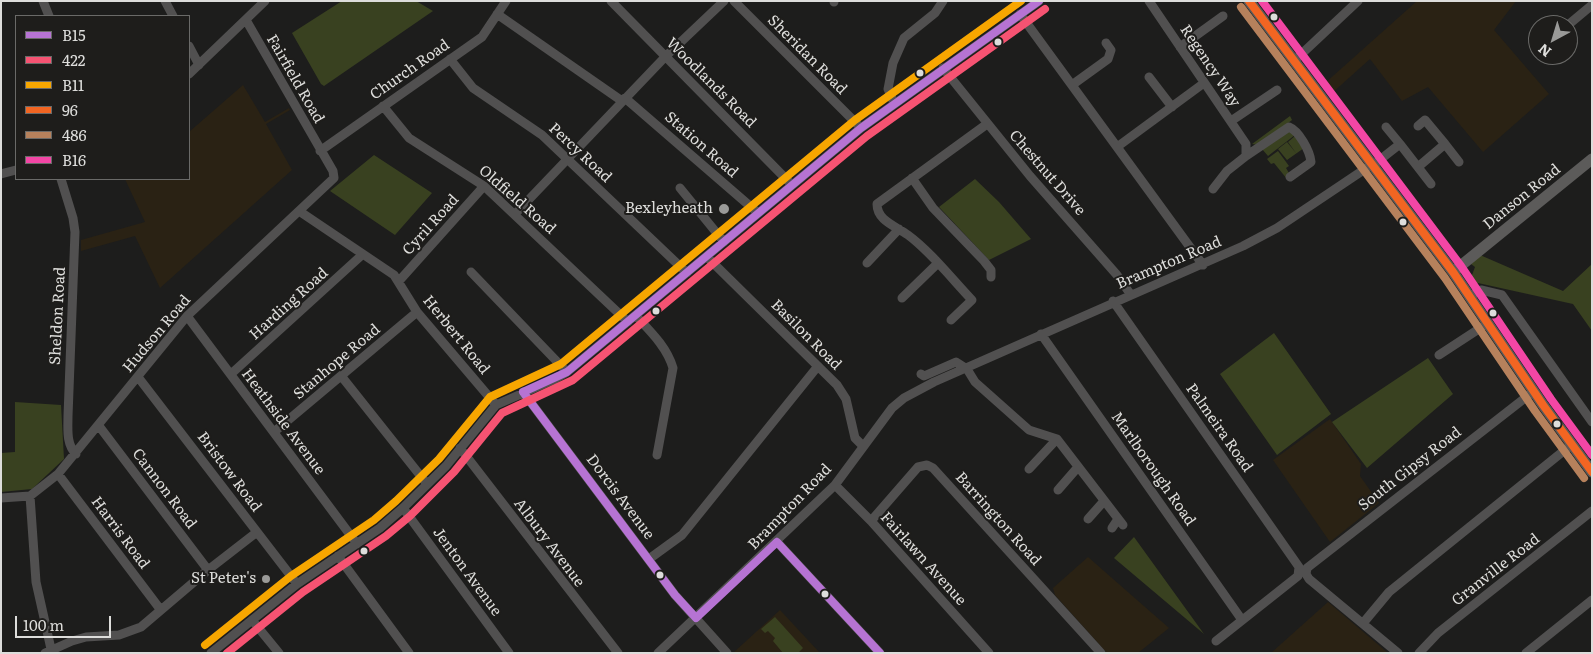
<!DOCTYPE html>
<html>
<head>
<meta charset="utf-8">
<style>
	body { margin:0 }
	#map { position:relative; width:1593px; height:654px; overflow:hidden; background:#1d1d1c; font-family:Literata,serif }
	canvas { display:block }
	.frame { position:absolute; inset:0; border:2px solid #dddddb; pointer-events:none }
	.legend { position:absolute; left:15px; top:15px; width:175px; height:165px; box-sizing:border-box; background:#1e1d1b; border:1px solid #6a6a68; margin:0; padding:6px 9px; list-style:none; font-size:15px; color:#dddddb }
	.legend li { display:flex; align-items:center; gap:10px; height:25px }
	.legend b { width:25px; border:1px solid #6a6a68 }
	.north { position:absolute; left:1528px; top:15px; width:50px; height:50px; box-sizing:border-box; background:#1e1d1b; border:1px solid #6a6a68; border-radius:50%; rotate:219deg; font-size:14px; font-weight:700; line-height:20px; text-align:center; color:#dddddb }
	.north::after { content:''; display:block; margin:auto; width:18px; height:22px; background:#9a9a98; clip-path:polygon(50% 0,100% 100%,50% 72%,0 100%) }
	.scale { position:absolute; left:15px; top:616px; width:96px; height:22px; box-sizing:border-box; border:2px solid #dddddb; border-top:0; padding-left:6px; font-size:15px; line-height:18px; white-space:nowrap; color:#dddddb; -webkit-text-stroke:4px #1e1d1b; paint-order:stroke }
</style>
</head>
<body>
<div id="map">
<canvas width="1593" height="654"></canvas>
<div class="frame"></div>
<ul class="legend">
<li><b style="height:6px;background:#b673d3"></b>B15</li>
<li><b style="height:6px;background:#f65372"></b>422</li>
<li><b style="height:6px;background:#f7a600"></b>B11</li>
<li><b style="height:6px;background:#f26522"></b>96</li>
<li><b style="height:6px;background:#b6815c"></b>486</li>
<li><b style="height:6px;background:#f346a5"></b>B16</li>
</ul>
<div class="north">N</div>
<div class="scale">100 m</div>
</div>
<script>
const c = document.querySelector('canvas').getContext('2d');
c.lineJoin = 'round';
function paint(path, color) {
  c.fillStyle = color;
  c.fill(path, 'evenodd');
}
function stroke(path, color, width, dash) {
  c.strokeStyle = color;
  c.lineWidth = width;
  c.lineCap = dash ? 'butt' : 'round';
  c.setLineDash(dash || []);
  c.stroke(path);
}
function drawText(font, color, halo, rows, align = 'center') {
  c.font = font + ' Literata,serif';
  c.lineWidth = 4;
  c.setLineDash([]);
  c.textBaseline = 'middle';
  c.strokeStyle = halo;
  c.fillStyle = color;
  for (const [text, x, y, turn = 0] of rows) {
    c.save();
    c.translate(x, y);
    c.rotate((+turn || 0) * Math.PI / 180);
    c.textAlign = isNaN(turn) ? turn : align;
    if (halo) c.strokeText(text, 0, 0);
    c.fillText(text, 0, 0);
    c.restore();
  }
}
paint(new Path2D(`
	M1417 1H1516L1494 30 1549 94 1483 152 1428 87 1402 101 1370 59 1331 94 1324 84Z
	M243 85 265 122 289 108 290 110 266 124 292 170 160 288 135 236 81 251V240L145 222 125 179H189V132Z
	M1330 419 1361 464 1360 476 1379 503 1330 542 1273 460Z
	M1088 557 1169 628 1138 653H1107L1055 595 1053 588Z
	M1328 602 1388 653H1271Z
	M780 610 820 653H733Z`), '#2a2214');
paint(new Path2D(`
	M342 1H416L433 11 324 86 321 84 292 33Z
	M1290 116 1292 120 1259 145 1252 144Z
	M1288 131 1295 135 1268 156 1262 149Z
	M1295 136 1304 148 1287 160 1278 149 1287 142 1296 153 1288 142Z
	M1278 151 1289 166 1286 168 1289 173 1287 179 1274 163 1271 164 1267 159Z
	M374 155 432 193 395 235 330 191Z
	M975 179 999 202 1031 239 989 260 939 207Z
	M1480 255 1563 291 1592 264V331L1573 304 1478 283 1472 285 1468 277 1472 275 1475 267 1471 264Z
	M1274 333 1331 414 1277 455 1220 374Z
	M1428 358 1453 394 1367 468 1332 422Z
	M15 402 61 405 64 459 32 489 1 492V453L15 452Z
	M1134 537 1204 634 1114 558Z
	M775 617 803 648 798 653H783L773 641 775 638 768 631 765 633 761 629Z`), '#394120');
stroke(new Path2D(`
	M43 1 49 16
	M165 1 173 16
	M611 1 792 185
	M734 1 861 128
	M834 1V2
	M1149 1 1246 144V156L1227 171 1213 189
	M497 14 622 101
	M1020 14 1203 265
	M1568 25 1592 5
	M189 46 199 65
	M1180 47 1223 16
	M450 59 473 88 542 135 687 273
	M1294 61 1358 1
	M943 68 1030 176 1117 275 1131 295
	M189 74 265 1
	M1149 77 1172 107
	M1072 85 1108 59 1111 50 1106 43
	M625 98 758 213
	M894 103 888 89 893 63 904 38 935 13 943 1
	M383 106 409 138 484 186 628 322
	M1231 121 1277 90
	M1418 126 1425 120 1445 144 1418 167
	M1386 127 1400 144
	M1445 144 1459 162
	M1117 147 1204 83
	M320 151 482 37 506 1
	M1246 156 1289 127C1299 131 1310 151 1311 162L1290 177
	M1372 166 1400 144 1431 184
	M1 174 16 170
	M912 178 933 208 984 261 991 270V277
	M61 179 73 218 75 232 68 416C68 429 66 444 76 454
	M680 188 724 242
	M299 211 394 275 417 312 496 405
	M515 214 665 57 724 1
	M707 257 837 385 846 399 855 438 863 446
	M867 263 899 229
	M471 272 567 372
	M399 281 484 186
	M1470 296 1481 290 1502 295 1592 422
	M902 298 937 264
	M1113 301 1299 567 1298 576 1216 641
	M187 316 357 544
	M636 316C650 331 667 347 673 368L657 455
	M951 320 972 300C952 279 931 252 908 235 896 226 877 221 877 204L987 124
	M1041 334 1242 620
	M1439 355 1488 323
	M231 374 363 254
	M921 374 924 376 956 362 967 369 975 382 1029 430 1057 439 1123 525
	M138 377 297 584
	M342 377 427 484
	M523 392 675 595 727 653
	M99 426 208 570
	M274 432 417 312
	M460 448 618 653
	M1029 469 1057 439
	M58 474 160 609
	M835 485 871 521 989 653
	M1058 490 1078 467
	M30 496 36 582 51 649
	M1 498 30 496 58 474 187 316 334 178 333 171 246 20
	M403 508 509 653
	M1088 519 1104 501
	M871 521 918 467 927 465 933 468 1101 653
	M1112 528 1118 519
	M777 542 880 653
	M338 556 409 653
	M649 559 682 535 818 366
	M252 620 279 653
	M1364 622 1389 592 1571 445
	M45 653 72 641 86 637 119 635 141 627 208 570 257 532
	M211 653 297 584 380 528 403 508 446 466 496 405 553 380 567 372 861 128 1039 1
	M658 653 835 485 892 408 904 398 934 382 1243 246 1277 228 1371 165
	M1398 653 1309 579 1306 574 1307 568 1534 391
	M1419 653 1438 633 1592 511
	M1526 653 1592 600`), '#515050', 9);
stroke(new Path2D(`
	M1249 1 1453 272 1543 405 1592 472
	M1453 272 1592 159`), '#5c5b5a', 11);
stroke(new Path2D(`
	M523 392 567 372 861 128 1039 1
	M523 392 675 595 696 618
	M777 542 880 653
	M696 618 777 542`), '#b673d3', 8);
stroke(new Path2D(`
	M227 653 303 592 386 536 410 516 454 472 502 413 573 380 867 136 1045 9`), '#f65372', 8);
stroke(new Path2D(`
	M205 645 291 576 374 520 396 501 439 459 490 397 561 364 855 120 1021 1`), '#f7a600', 8);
stroke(new Path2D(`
	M1249 1 1453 272 1543 405 1592 472`), '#f26522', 8);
stroke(new Path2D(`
	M1241 7 1445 278 1535 411 1584 478`), '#b6815c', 8);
stroke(new Path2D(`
	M1262 1 1461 266 1551 399 1592 455`), '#f346a5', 8);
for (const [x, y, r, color] of [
	[1274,17,4.5,"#dddddb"],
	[998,42,4.5,"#dddddb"],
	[920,73,4.5,"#dddddb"],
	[724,209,6,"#9a9a98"],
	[1403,222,4.5,"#dddddb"],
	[656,311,4.5,"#dddddb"],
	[1493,313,4.5,"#dddddb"],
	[1557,424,4.5,"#dddddb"],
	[364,551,4.5,"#dddddb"],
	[660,575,4.5,"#dddddb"],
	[266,579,5,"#9a9a98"],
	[825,594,4.5,"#dddddb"]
]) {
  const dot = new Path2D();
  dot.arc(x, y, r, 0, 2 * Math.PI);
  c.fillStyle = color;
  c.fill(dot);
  stroke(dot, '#1e1d1b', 2);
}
drawText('15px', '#dddddb', '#1e1d1b', [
	["Sheridan Road",807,55,45],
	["Regency Way",1210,66,56],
	["Church Road",410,70,-35],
	["Fairfield Road",295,79,60],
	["Woodlands Road",711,83,45],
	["Station Road",701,145,41],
	["Percy Road",580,153,43],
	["Chestnut Drive",1047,173,49],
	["Danson Road",1522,197,-39],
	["Oldfield Road",517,200,41],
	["Cyril Road",431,225,-48],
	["Brampton Road",1169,263,-23],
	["Harding Road",289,304,-42],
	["Sheldon Road",58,316,-87],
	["Hudson Road",157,334,-50],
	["Herbert Road",456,335,51],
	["Basilon Road",806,335,45],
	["Stanhope Road",337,362,-40],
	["Heathside Avenue",283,422,53],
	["Palmeira Road",1219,428,55],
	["Marlborough Road",1153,469,55],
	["South Gipsy Road",1410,469,-38],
	["Bristow Road",229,472,53],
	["Cannon Road",164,489,53],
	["Dorcis Avenue",620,497,53],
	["Brampton Road",790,507,-46],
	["Barrington Road",998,519,48],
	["Harris Road",120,533,53],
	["Albury Avenue",549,543,53],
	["Fairlawn Avenue",923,559,48],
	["Granville Road",1496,570,-38],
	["Jenton Avenue",467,572,54]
]);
drawText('15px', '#dddddb', '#1e1d1b', [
	["Bexleyheath",713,209],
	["St Peter's",256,579]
], 'right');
</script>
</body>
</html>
